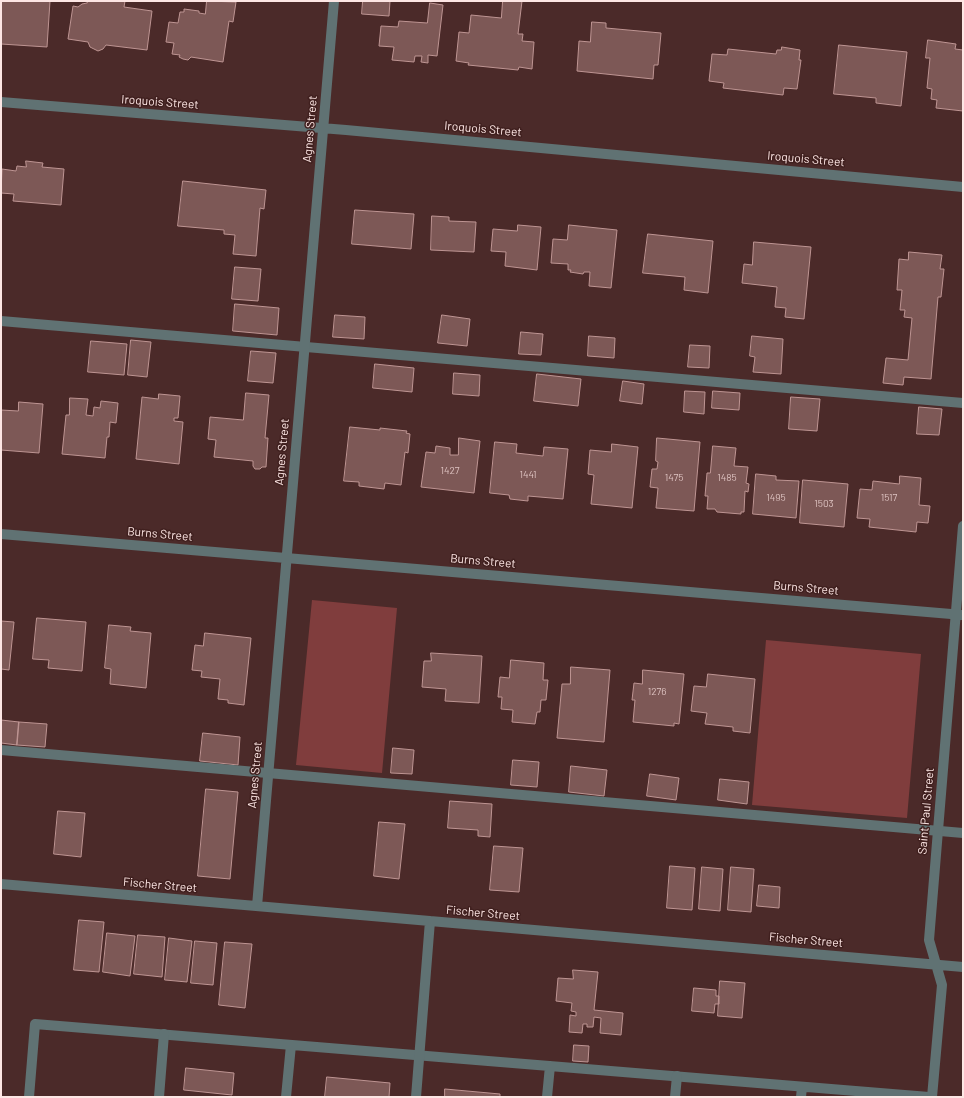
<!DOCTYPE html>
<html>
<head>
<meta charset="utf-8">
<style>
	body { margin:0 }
	#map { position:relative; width:964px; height:1098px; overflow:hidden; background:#4b2a29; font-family:Barlow,sans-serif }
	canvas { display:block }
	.frame { position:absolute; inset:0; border:2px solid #fde6e4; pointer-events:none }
</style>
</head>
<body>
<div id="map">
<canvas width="964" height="1098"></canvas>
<div class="frame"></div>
</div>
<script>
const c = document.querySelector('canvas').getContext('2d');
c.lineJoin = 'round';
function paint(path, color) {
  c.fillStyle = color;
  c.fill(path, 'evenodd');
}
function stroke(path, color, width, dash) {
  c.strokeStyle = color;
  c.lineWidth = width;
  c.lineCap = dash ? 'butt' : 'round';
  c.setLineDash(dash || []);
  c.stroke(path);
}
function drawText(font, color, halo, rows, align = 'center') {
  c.font = font + ' Barlow,sans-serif';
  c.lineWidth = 3;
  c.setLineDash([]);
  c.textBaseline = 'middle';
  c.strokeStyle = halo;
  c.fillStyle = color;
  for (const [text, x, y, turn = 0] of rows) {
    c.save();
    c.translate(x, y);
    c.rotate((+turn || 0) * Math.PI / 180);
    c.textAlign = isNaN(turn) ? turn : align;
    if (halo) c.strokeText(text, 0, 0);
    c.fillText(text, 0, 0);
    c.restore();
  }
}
paint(new Path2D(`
	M312 600 397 608 382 773 296 765Z
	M766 640 921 654 907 818 752 805Z`), '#803d3d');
const building = new Path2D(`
	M1 1H50L47 47 1 44Z
	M87 1H125L124 7 152 11 147 50 106 45 103 49 98 51 90 47 88 42 68 39 73 6 78 7 82 4 87 3Z
	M207 1 236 2 233 22 229 21 223 62 191 57 188 60 183 59 179 57 180 55 172 54 174 43 166 42 169 22 178 23 180 12H184V9L199 11V13L205 14Z
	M363 1H390L389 16 362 14Z
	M503 1H522L518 34H523L522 41 534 42 532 69 519 67 518 70 468 65 469 63 456 61 459 32 469 33 471 15 501 18Z
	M430 3 443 5 437 56 428 55V63L421 62 422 56H415L414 62 392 60 394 47 379 46 381 26 398 27 399 21 427 23Z
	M592 22 606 23V28L661 33 658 65H654L653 79 577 71 579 41 590 42Z
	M928 40 956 44 955 49 963 50V111L936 108 937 100 931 99 932 89 927 88 930 58H926Z
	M839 45 907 52 901 106 876 103V98L834 94Z
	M782 47 800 50 799 60H801L797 89 784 88 783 95 723 88 724 83 709 81 712 54 727 55 728 49 776 54 777 50H781Z
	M26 161 43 163 42 167 64 169 61 205 13 201 14 194 1 193 2 169 16 171 17 166 26 167Z
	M183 181 266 190 264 209 260 208 256 256 233 254 235 235 224 234V230L178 226Z
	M355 210 414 214 411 249 352 244Z
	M432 216 449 217V221L476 222 474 252 431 250Z
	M518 225 541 227 537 270 505 266 506 252 491 251 493 229 517 231Z
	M569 225 617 230 611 288 589 286 590 272H584L583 274 570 272 571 270H568V264L551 263 553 239 567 240Z
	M648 234 713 241 708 293 684 290 685 277 643 273Z
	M754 242 811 247 804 319 785 317 786 308 775 307 777 287 742 283 744 264 752 265Z
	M909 252 942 255 940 269H944L941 297H938L931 379 904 377 903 385 883 383 886 358 908 360 912 318 904 317 905 310H900L902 290H897L899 259 908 260Z
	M235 267 261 269 258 301 232 299Z
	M235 304 279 308 277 335 233 331Z
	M335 315 365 317 364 339 333 337Z
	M442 315 470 319 467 346 438 343Z
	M521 332 543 334 541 355 519 354Z
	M589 336 615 338 614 358 588 356Z
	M752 336 783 339 781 374 753 372 755 357 750 356Z
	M131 340 151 342 147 377 128 375Z
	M91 341 127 344 124 375 88 372Z
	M690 345 710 346 709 368 688 367Z
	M251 351 276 353 273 383 248 381Z
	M375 364 414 368 412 392 373 388Z
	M454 373 480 375 479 396 453 394Z
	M537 374 581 379 578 406 534 401Z
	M623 381 644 384 642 404 620 401Z
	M685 391 705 392 704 414 684 412Z
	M713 391 740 393 739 410 712 408Z
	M246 393 269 395 265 438H268L266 467H262L260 469H255L253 466V461L214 457 216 440 208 439 210 417 243 420Z
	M159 394 180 396 178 418H174V421L183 422 179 464 136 459 142 397 158 399Z
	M791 397 820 399 817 431 789 429Z
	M70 398 88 399 86 415 93 416 94 407 100 408 101 401 118 403 116 423 110 422 109 437H107L105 458 62 454 66 415H69Z
	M19 402 43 404 39 453 1 450V410L18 411Z
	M919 407 942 409 939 435 917 434Z
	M350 427 380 430V428L407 431 406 433 410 434 408 453 405 452 401 485 385 483 384 489 359 486V482L344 481Z
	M459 438 480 441 474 493 421 487 426 452 435 453 436 446 450 448V455H458Z
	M657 438 700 442 694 511 656 508 658 488 650 487 652 469H657L658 462 656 461Z
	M495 442 517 444 516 453 543 456 544 447 568 449 563 499 528 496V501L510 499 509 495 490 493Z
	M612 444 638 447 632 508 591 504 594 475 588 474 590 450 611 452Z
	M713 446 736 448 734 466 748 467 746 483 749 484 748 492 745 491 744 512H741V514L717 512 715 509H707L708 496H705L707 473H710Z
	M756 474 776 476V480L799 481 796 518 753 514Z
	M900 476 921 478 919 505 930 506 928 523 917 522 916 532 869 527 870 519 857 518 860 489 872 490 873 481 899 484Z
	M803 480 848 484 844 527 800 523Z
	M37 618 86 622 82 671 48 668 49 660 33 659Z
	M1 621 14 622 9 670 1 669Z
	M109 625 131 627 130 631 151 633 146 688 110 684 111 669 105 668Z
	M205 633 251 638 244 705 228 703V700L218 699 220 679 201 677 202 671 192 670 195 645 203 646Z
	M431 653 482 656 479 703 445 701 446 689 422 687 424 661H431Z
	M511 660 544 663 543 680H548L546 700H541L540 712H537L535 724 512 722 513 710 501 709 502 697H498L500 677 509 678Z
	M571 667 610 670 604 742 557 738 562 684H570Z
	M643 670 684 674 679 724 674 723V726L633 722 635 700H632L634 683 642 684Z
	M708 674 755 679 750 733 733 731V727L705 724 707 713 691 711 694 686 706 687Z
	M1 720 19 722 17 745 1 743Z
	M19 722 47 724 45 747 17 745Z
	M203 733 240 737 238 765 200 761Z
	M393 748 414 750 412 774 391 773Z
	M513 760 539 762 537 787 511 785Z
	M571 766 607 770 604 796 569 792Z
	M650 774 679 778 676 800 647 796Z
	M720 779 749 782 747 804 718 800Z
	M206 789 238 792 230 879 198 876Z
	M450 801 492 804 490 837 478 836V830L448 828Z
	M58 811 85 813 81 857 54 854Z
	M379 822 405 824 399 879 374 876Z
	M494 846 523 848 519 892 490 890Z
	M670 866 695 868 692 910 667 908Z
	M702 867 723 869 720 911 699 909Z
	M731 867 754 869 751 912 728 910Z
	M759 885 780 887 779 908 757 906Z
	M79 920 104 922 99 972 74 970Z
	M107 933 135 936 130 976 103 972Z
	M138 935 165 937 162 977 134 974Z
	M169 938 192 941 187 982 165 980Z
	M195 941 217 943 213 985 191 983Z
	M225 942 252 944 245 1008 219 1005Z
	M573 970 598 972 594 1010 623 1013 621 1035 600 1033 601 1018 594 1017 593 1027H587V1024H583L582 1033 569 1032 570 1015 576 1016V1012L571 1011 572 1003 556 1001 558 978 573 979Z
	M720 981 745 983 742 1018 718 1016Z
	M694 988 716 990V996H719V1004H715L714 1013 692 1011Z
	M574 1045 589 1046 588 1062 573 1061Z
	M186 1068 234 1073 232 1095 184 1090Z
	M327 1077 390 1083 389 1097H325Z
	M445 1089 500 1094V1097H445Z`);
paint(building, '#7d5856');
stroke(building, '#be9593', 1);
stroke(new Path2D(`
	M1 321 963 403
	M1 750 963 833
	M29 1097 35 1024 929 1097
	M286 1097 291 1045
	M547 1097 550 1066
	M801 1097 802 1087`), '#607273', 10);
stroke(new Path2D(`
	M1 102 346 130 963 187
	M1 534 963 615
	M1 884 963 967
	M257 906 334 1
	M159 1097 164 1034
	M416 1097 430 921
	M675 1097 677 1076
	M932 1097 942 985 929 940 963 526`), '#607273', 10);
drawText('10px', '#ddc2c0', null, [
	["1427",450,471],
	["1441",528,475],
	["1475",674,478],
	["1485",727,478],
	["1495",776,498],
	["1517",889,498],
	["1503",824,504],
	["1276",657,692]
]);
drawText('12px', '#fde6e4', '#40201f', [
	["Iroquois Street",160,102,4],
	["Agnes Street",310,129,-85],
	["Iroquois Street",483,129,5],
	["Iroquois Street",806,159,5],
	["Agnes Street",282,452,-85],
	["Burns Street",160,534,5],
	["Burns Street",483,561,5],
	["Burns Street",806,588,5],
	["Agnes Street",255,775,-85],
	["Saint Paul Street",926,811,-85],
	["Fischer Street",160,885,5],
	["Fischer Street",483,913,5],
	["Fischer Street",806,940,5]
]);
</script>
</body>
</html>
